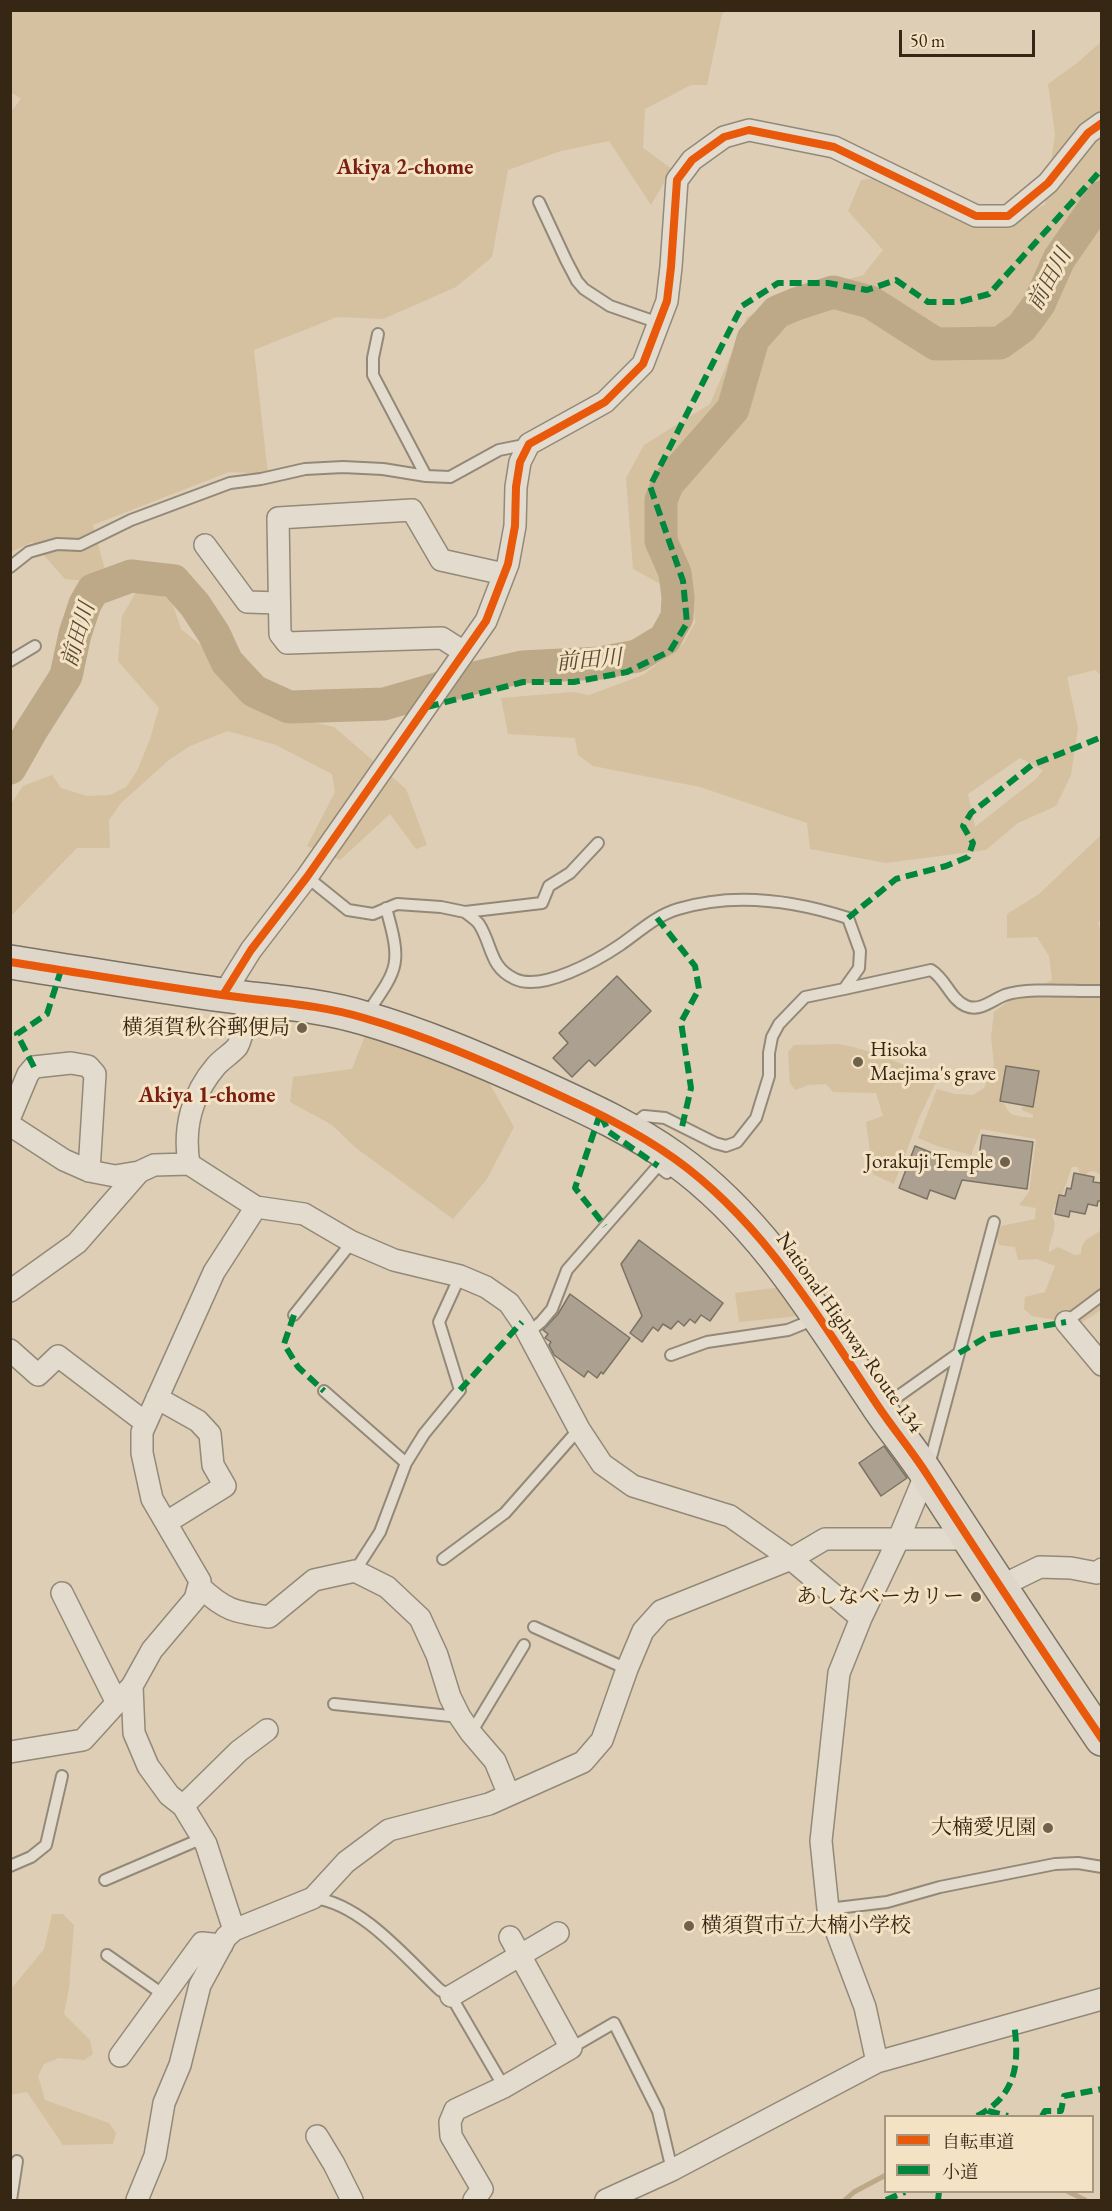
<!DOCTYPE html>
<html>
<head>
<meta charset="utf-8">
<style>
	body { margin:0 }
	#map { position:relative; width:1112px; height:2211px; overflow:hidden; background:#ddceb5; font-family:"EB Garamond","Noto Serif JP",serif }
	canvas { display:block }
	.frame { position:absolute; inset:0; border:12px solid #362715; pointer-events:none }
	.legend { position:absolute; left:884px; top:2115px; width:210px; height:78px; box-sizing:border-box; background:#f3e2c4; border:2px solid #a7977e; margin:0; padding:8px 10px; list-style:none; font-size:18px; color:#362715 }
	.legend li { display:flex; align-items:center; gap:12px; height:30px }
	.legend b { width:30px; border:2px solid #a7977e }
	.scale { position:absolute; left:899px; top:30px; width:136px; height:27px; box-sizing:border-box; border:3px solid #362715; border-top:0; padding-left:8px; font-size:18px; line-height:21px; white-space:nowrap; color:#362715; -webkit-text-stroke:4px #f3e2c4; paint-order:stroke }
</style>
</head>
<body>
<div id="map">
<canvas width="1112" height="2211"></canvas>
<div class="frame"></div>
<ul class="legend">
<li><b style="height:8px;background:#e8590c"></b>自転車道</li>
<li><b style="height:8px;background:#00873e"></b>小道</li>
</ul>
<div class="scale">50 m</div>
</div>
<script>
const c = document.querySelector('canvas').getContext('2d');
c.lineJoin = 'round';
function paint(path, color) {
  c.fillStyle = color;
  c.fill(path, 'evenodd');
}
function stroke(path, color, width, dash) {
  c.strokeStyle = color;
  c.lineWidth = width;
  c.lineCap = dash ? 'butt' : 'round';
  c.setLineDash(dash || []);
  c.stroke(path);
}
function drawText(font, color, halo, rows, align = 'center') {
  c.font = font + ' "EB Garamond","Noto Serif JP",serif';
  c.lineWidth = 6;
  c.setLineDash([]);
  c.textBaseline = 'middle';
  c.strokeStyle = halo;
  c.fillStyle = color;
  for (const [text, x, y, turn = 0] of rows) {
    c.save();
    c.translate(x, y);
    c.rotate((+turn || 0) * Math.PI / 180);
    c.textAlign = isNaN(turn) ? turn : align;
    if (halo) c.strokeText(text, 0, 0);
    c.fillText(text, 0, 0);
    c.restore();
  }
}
paint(new Path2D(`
	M11 11H726L722 14 707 85H691L645 109 643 148 672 169 651 205 609 141 561 151 508 170 492 257 456 287 383 319 337 317 254 350 268 474 229 472 93 525 105 570 86 581 65 579 32 542 11 552 10 113 21 99 11 92Z
	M1101 42V675L1095 670 1067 677 1078 728 1071 775 1056 806 1018 823 986 850 886 863 810 849 807 823 700 787 593 766 578 755 575 738 508 734 501 698 573 692 589 695 643 675 683 644 695 623 694 606 666 587 633 569 626 478 644 445 710 404 747 317 778 300 863 275 883 250 848 211 861 180 917 172 935 205 982 228 1045 205 1055 134 1048 84 1077 63ZM1020 758 1043 770 1036 779 975 827 968 794Z
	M138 589 171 599 181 629 203 647 264 711 334 727 406 789 427 845 416 849 390 814 340 860 307 846 335 792 332 774 276 745 228 731 190 746 169 760 121 803 109 820 110 848H77L11 916V804L23 786 52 775 61 788 87 796 110 795 126 787 137 771 150 739 159 708 118 661 122 616Z
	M1101 835 1102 920 1098 922 1102 940 1101 1175 1094 1171 1088 1172 1085 1176 1079 1172 1078 1167H1072L1061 1198 1054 1208 1052 1216C1060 1228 1048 1239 1049 1252L1058 1247 1075 1255 1081 1254C1082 1238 1090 1238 1101 1230V1310L1079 1324 1032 1316 1024 1309 1025 1297 1045 1292 1055 1266 1037 1259 1018 1260 1015 1247 999 1245 997 1236 1001 1226 1035 1219 1036 1208 1019 1205 1029 1192 1036 1139 981 1129 971 1155 937 1146 918 1138 937 1089 955 1094 973 1095 984 1088 994 1065 991 1037 994 1012 1010 1000 1052 980 1049 956 1037 937 1007 938V914L1039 894ZM1006 1066 1039 1071 1032 1107H1022V1110L1033 1115V1118C1027 1117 1014 1117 1009 1112 1005 1107 1006 1104 1000 1101Z
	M368 1028 487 1079 514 1127 487 1179 453 1219 356 1148 332 1125 290 1102 293 1077 352 1069Z
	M839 1044C872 1050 908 1065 936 1082L919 1118 894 1184 873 1174 866 1122 883 1116 876 1093 833 1092 826 1084 809 1085 795 1090 790 1083 788 1052 794 1045Z
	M789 1286 809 1315 739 1322 735 1293Z
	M52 1914H63L74 1925 69 1988 64 2014 90 2040 93 2054 84 2060 59 2058 44 2064 38 2076 45 2100 109 2123 116 2133 113 2144 63 2145 27 2092 11 2095V1989L44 1949Z`), '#d5c19f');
stroke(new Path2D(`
	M1069 2192 1085 2200
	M845 2200 854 2192 886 2175`), '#bda988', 5);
stroke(new Path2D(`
	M10 768 31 731 66 676 75 634 85 604 93 590 131 576 174 581 195 605 214 634 227 662 254 691 289 707 384 704 474 678 522 667 600 663 637 656 665 639 677 617 678 597 675 573 661 541V500L668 483 733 409 753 339 777 312 796 304 833 292 870 302 936 344 1000 343 1022 327 1039 304 1059 259 1102 197`), '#bda988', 33);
const building = new Path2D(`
	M617 976 651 1011 595 1066 589 1060 572 1077 553 1058 568 1043 559 1033Z
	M1006 1066 1039 1071 1033 1107 1000 1101Z
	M982 1135 1033 1142 1027 1189 962 1180 955 1199 930 1190 927 1199 899 1188 915 1146 977 1171Z
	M1074 1173 1094 1177 1093 1182 1101 1183V1201H1098L1097 1206 1088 1204 1085 1214 1070 1211 1069 1217 1055 1214 1059 1195 1065 1196 1067 1188 1071 1189Z
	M639 1240 723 1303 710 1321 701 1315 695 1323 690 1319 684 1326 678 1321 671 1329 663 1324 658 1331 653 1327 642 1342 630 1333 642 1316 621 1264Z
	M570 1294 630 1338 603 1374 601 1372 597 1378 588 1371 584 1377 554 1355 549 1345 551 1342 545 1338 548 1334 543 1330 558 1314Z
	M884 1446 907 1478 881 1496 859 1463Z`);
paint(building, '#aca190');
stroke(building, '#7b7263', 1.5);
const lane = new Path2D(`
	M539 202 566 260 577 281 584 289 610 306 659 323
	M378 334 373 358V375L426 476
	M10 567 29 552 57 544 80 545 131 520 230 483 261 479 305 469 343 467 383 469 426 476 450 477 499 450 529 444
	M10 661 35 646
	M307 877 348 910 373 914 397 904 441 907 465 912 542 903 549 886 570 873 598 843
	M465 912C470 916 476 920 479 924 493 946 489 967 515 979 542 992 598 960 620 945 639 932 655 916 678 909 734 892 793 900 848 918L860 951 859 968 844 989 805 997 779 1024 772 1037 769 1053V1076L756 1118 737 1142 726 1146 715 1143 665 1118 644 1116 631 1127
	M844 989 931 970C946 979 950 999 966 1006 980 1012 992 1000 1005 995 1029 987 1075 992 1102 991
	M366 1015C399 967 402 965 386 908
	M294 1315 352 1242
	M1066 1322 1102 1295
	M529 1332 541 1322 552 1309 567 1270 658 1166 667 1173
	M671 1355 707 1342 788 1330 815 1319
	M324 1391 406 1463
	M883 1407 959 1353
	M929 1465 994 1222
	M443 1559 505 1513 579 1429
	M355 1571 380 1532 406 1463 424 1434 460 1390 439 1322 460 1276
	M534 1627 627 1669
	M334 1704 460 1717
	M471 1733 524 1645
	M10 1866 31 1857 46 1845 62 1776
	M105 1880 203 1838
	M314 1898C362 1904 406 1958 440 1990L451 1996 504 2087
	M828 1909 887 1902 940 1887 1055 1864 1078 1863 1102 1867
	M107 1955 164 1995
	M571 2048 614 2023 658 2111 672 2170
	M11 2200 17 2161`);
const street = new Path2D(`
	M205 545 247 602 279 603
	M464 652 442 638 287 643 280 634 278 518 412 510 441 560 504 574
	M223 995 251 950 307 877 486 621 508 564 515 526 516 487 520 462 529 444 605 402 643 364 667 301 671 267 677 180 692 160 724 137 749 130 834 147 976 216H1008L1048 183 1088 133 1102 123
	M10 1117 28 1074 34 1067 71 1063 88 1066 95 1074 89 1171
	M10 1125 64 1160 89 1171 115 1176 139 1172 154 1165 189 1164 256 1207 304 1214 352 1242 394 1260 460 1276 486 1287 509 1303 522 1322 579 1429 602 1464 633 1486 730 1516 791 1559 861 1618
	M189 1164C183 1128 192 1094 216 1066 222 1059 231 1054 237 1047 243 1038 247 1010 250 998
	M10 1291 77 1243 139 1172
	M1066 1322 1102 1365
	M10 1350 38 1375 58 1356 146 1423
	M157 1398 198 1421 210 1434 213 1465 225 1486 167 1522
	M1001 1586 1040 1567 1071 1568 1097 1573 1102 1569
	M200 1587C226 1611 235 1612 269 1617L314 1580 355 1571 387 1587 420 1618 437 1655 450 1697 460 1717 471 1733 495 1761 509 1795
	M62 1593 116 1701
	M132 1686 134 1733 148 1766 169 1795 183 1806 206 1844 234 1930
	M10 1752 83 1740 132 1686 152 1650 195 1599 200 1581 152 1499 142 1453V1432L214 1272 256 1207
	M183 1806 239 1751 267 1730
	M451 1996 558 1933
	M120 2056 202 1943 222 1945
	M877 2062 865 2007 828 1909 821 1841 839 1673 861 1618 899 1538 926 1473
	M317 2136 334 2164 352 2200
	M137 2200 155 2156 164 2103 180 2065 200 1985 226 1937 234 1930 313 1898 346 1862 389 1830 489 1804 583 1762 602 1740 627 1669 643 1631 661 1611 791 1559 825 1539H968
	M474 2200 482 2189 451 2136 450 2122 455 2110 504 2087 571 2048 510 1937
	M606 2200 672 2170 877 2062 1102 1999`);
const highway = new Path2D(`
	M10 962C81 973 152 985 222 995 270 1002 318 1004 364 1018 423 1035 481 1060 537 1085 585 1107 632 1128 675 1159 763 1222 819 1318 878 1406 894 1430 913 1452 928 1476 985 1564 1043 1652 1102 1739`);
stroke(lane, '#938978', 14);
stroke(street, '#938978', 24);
stroke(highway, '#7b7263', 36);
stroke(lane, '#e3dcce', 10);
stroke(street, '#e3dcce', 21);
stroke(highway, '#ded6c8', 33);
stroke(new Path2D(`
	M427 707 523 682H574L627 672 670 651 687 623 683 581 650 486 742 306 778 283H828L867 290 896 280 928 302H959L989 294 1102 169
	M657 918 695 966 699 989 681 1022 691 1088 682 1127
	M848 918 896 879 946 866 968 857 973 843 963 826 971 813 1032 765 1102 737
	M34 1067 17 1034 47 1014 61 970
	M600 1114 575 1188 605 1226
	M601 1116 609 1132 658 1166
	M294 1315 284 1344 298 1367 324 1391
	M959 1353 990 1335 1066 1322
	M460 1390 522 1322
	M988 2111 1008 2116
	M977 2116C1016 2096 1020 2064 1014 2024
	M1042 2116 1045 2111H1061L1064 2096 1102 2089
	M886 2200 905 2192
	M938 2200 939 2192`), '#00873e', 6, [12, 6]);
stroke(new Path2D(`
	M10 962C81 973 152 985 222 995 270 1002 318 1004 364 1018 423 1035 481 1060 537 1085 585 1107 632 1128 675 1159 763 1222 819 1318 878 1406 894 1430 913 1452 928 1476 985 1564 1043 1652 1102 1739
	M223 995 251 950 307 877 486 621 508 564 515 526 516 487 520 462 529 444 605 402 643 364 667 301 671 267 677 180 692 160 724 137 749 130 834 147 976 216H1008L1048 183 1088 133 1102 123`), '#e8590c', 8);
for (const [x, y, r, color] of [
	[302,1028,6,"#70614d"],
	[858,1062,6,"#70614d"],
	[1005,1162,6,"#70614d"],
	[976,1597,6,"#70614d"],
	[1048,1828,6,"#70614d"],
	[689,1926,6,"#70614d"]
]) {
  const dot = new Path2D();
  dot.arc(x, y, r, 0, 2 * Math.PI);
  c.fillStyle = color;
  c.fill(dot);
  stroke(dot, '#f3e2c4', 2);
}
drawText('21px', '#362715', '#f3e2c4', [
	["横須賀秋谷郵便局",290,1028],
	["Hisoka",870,1050,"left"],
	["Maejima's grave",870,1074,"left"],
	["Jorakuji Temple",993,1162],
	["あしなベーカリー",964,1597],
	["大楠愛児園",1036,1828],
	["横須賀市立大楠小学校",701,1926,"left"]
], 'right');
drawText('21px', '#362715', '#f3e2c4', [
	["National Highway Route 134",849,1333,55]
]);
drawText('bold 22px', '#7a1f14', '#f3e2c4', [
	["Akiya 2-chome",405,168],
	["Akiya 1-chome",207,1096]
]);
drawText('italic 22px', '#5a4932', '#f3e2c4', [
	["前田川",1050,280,-61],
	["前田川",79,635,-73],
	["前田川",589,661,-5]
]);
</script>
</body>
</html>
